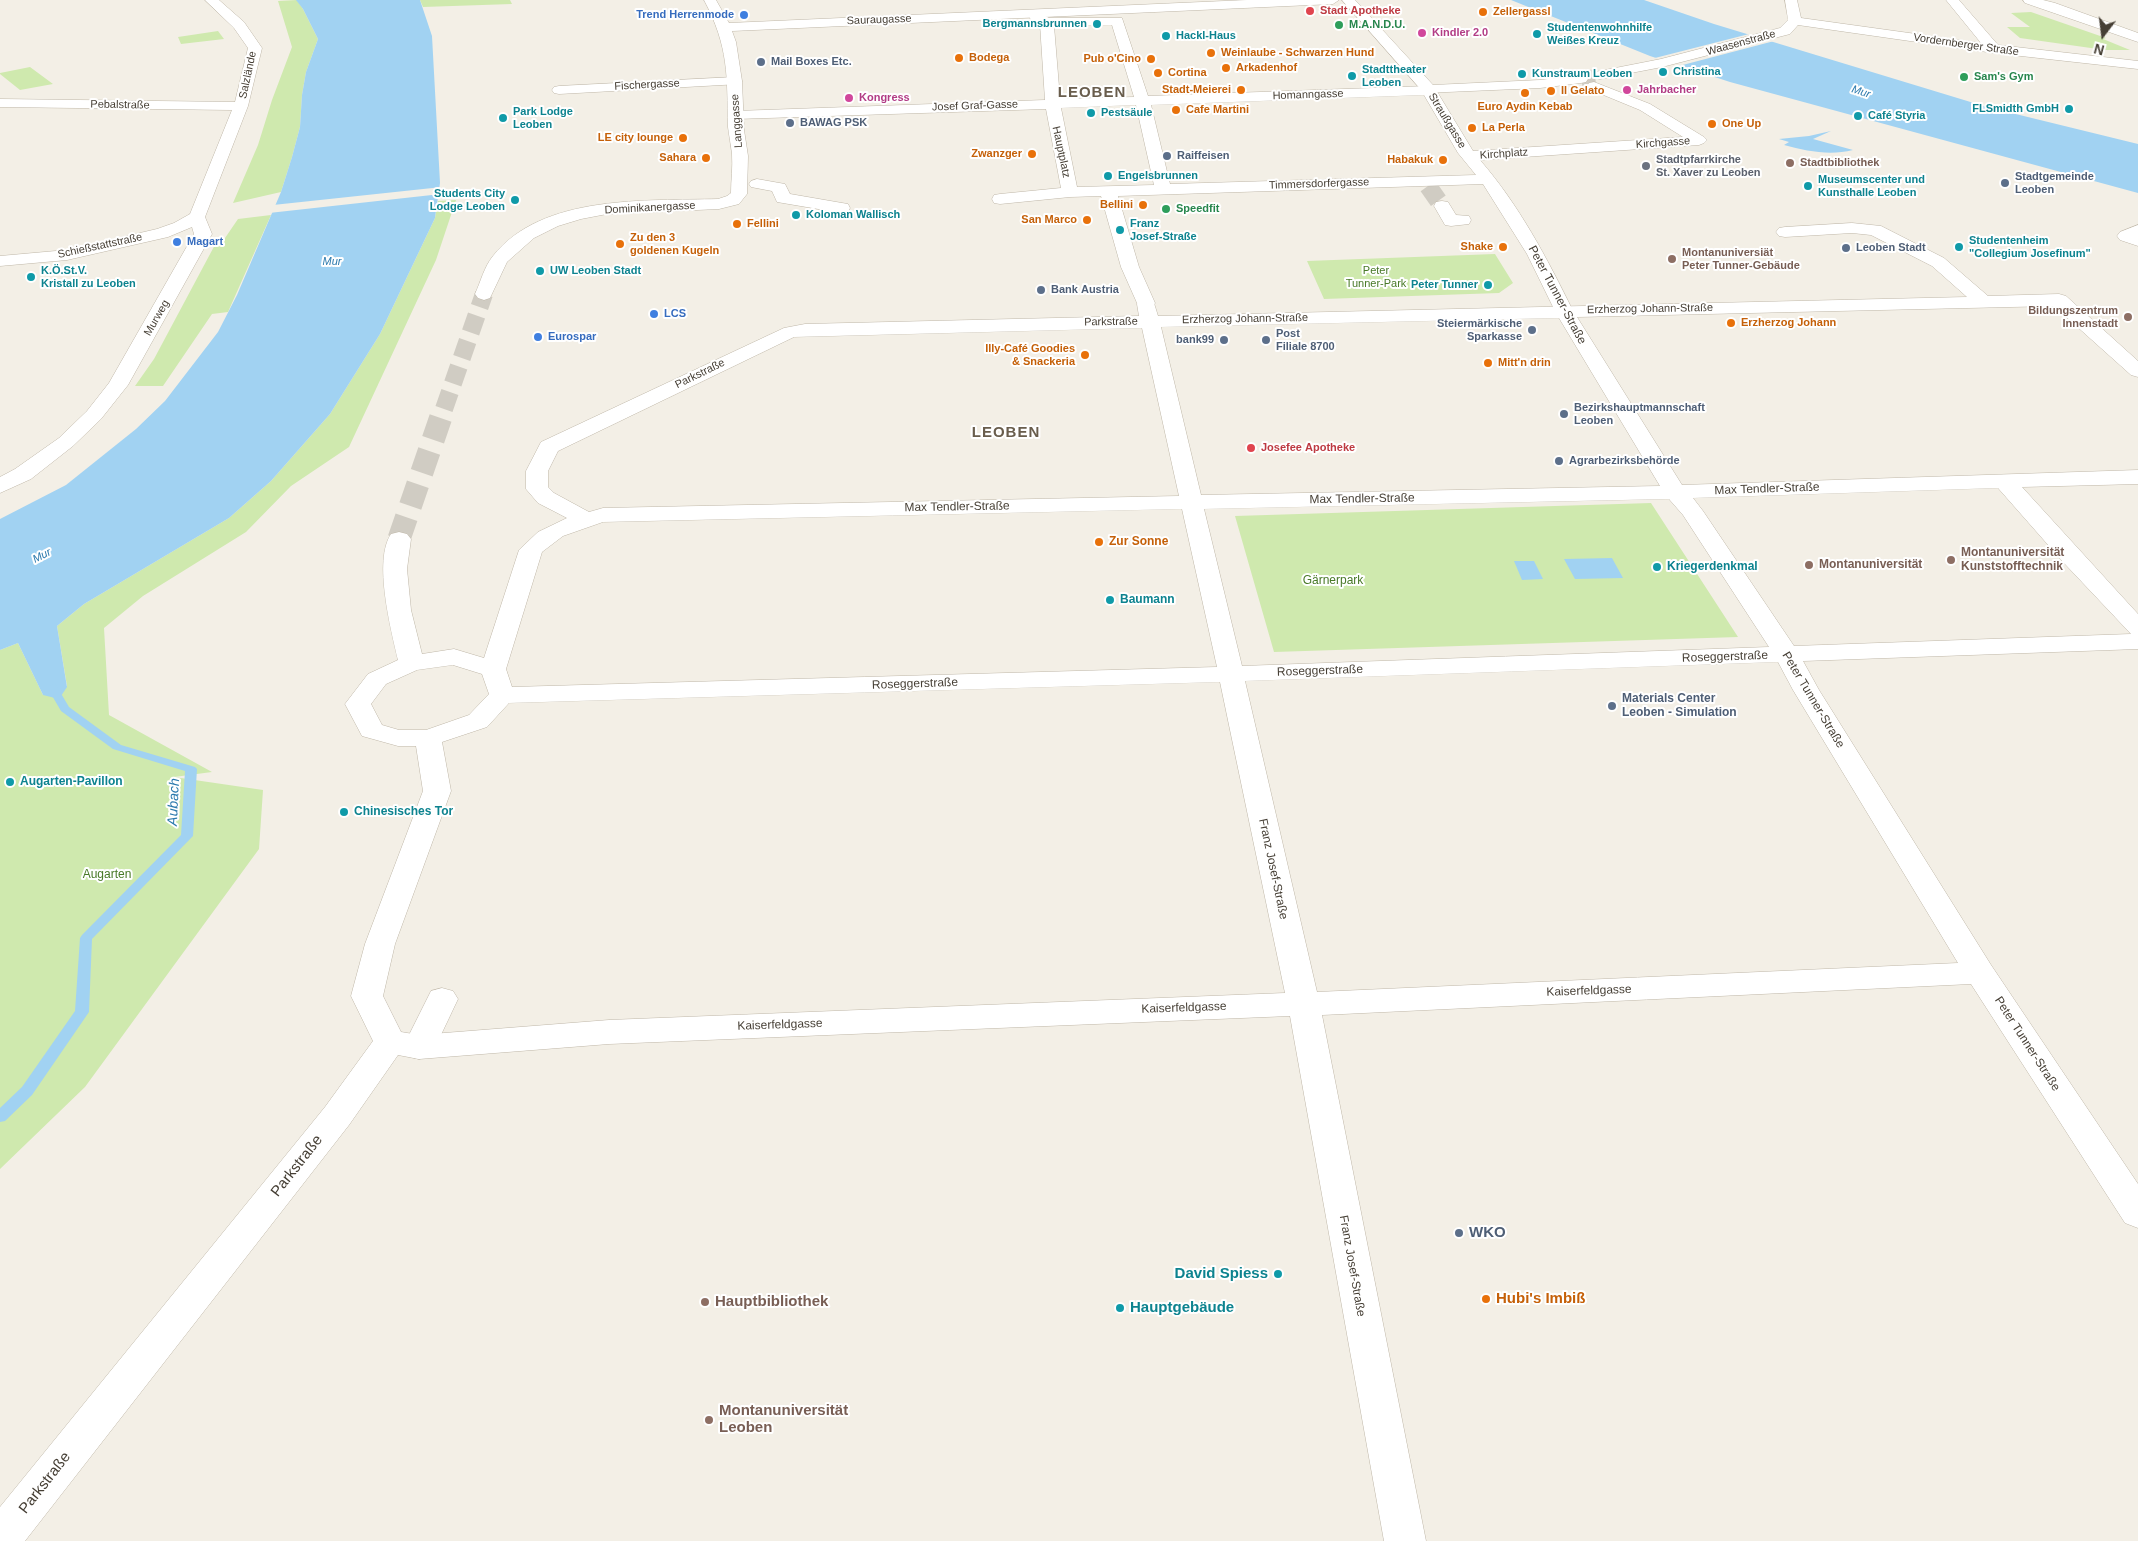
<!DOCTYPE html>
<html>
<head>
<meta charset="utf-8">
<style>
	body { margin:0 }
	#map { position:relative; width:2138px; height:1541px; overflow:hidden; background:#f3efe6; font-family:Helvetica,sans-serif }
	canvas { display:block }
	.north { position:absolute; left:2078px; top:10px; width:50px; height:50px; -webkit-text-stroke:4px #fff; paint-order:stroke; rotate:195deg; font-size:14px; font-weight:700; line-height:20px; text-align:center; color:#463f35 }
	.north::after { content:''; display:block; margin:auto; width:18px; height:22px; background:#463f35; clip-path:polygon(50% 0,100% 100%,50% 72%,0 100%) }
</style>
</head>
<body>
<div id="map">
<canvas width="2138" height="1541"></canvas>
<div class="north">N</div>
</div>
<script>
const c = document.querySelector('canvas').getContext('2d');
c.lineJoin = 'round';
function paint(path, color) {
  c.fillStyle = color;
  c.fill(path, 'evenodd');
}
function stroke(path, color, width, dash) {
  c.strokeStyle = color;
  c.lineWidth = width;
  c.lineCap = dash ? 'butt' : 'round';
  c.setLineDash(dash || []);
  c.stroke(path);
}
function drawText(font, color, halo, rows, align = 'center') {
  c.font = font + ' Helvetica,sans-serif';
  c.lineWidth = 4;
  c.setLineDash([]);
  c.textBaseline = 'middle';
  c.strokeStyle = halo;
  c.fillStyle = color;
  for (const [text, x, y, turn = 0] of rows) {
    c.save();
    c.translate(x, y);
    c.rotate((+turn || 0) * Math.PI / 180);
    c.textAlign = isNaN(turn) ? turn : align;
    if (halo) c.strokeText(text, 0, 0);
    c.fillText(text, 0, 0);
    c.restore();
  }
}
paint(new Path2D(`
	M297 0 303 9 318 39 306 72 302 95 300 127 292 157 281 192 233 203 258 145 272 100 292 47 278 1Z
	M420 0H510L512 4 423 7Z
	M2031 12 2106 38 2103 39 2130 50H2105L2020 38 2007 27H2030L2011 13Z
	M218 31 224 39 181 44 178 37Z
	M30 67 53 84 20 90 0 74V73Z
	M456 200 436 260 349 447 291 486 246 532 143 596 104 628 109 715 212 772 174 777 263 790 259 849 85 1087 0 1169V650L18 643 43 695 67 686 57 626 84 604 229 518 271 481 330 414 380 334 435 218 438 201Z
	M271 215 228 312 212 314 163 386H135L154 359 217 241 225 238 238 219Z
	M1495 254 1513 283 1499 293 1324 299 1307 261Z
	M1651 503 1738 637 1274 652 1235 516Z`), '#cfe9ae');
paint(new Path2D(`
	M296 0H420L432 36 440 183 435 218 380 334 330 414 271 481 229 518 84 604 57 626 67 687 59 699 43 695 18 643 0 650V519L66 485 136 429 165 401 218 332 237 295 281 192 292 157 300 127 302 95 306 72 318 39 303 9Z
	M1511 0H1644L1714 24 1987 107 2138 144V193L1730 82 1650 56Z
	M1831 131 1813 139 1853 150C1829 156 1807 151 1784 145L1789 142 1779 139 1809 136Z
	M1612 558 1623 578 1575 579 1564 559Z
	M1514 561H1534L1543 579 1522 580Z`), '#a1d2f2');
paint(new Path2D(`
	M1753 33 1778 40 1675 67 1651 59Z
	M442 187 441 194 269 213 273 205Z`), '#f3efe6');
paint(new Path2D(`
	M52 684 56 685 69 707 121 745 195 767 197 769 193 836 92 939 89 1012 32 1095 5 1121 0 1122V1108L22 1087 75 1011 80 938 82 935 181 835 185 771 113 749 61 711 47 687Z`), '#a1d2f2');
stroke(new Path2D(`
	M1428 186 1442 206`), '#d0ccc3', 18, [18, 9]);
stroke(new Path2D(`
	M1581 79 1600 75`), '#d0ccc3', 14, [14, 7]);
stroke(new Path2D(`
	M444 409 484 294`), '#d0ccc3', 18, [18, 9]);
stroke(new Path2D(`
	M399 539 444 408`), '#d0ccc3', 23, [23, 12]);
const pedestrian = new Path2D(`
	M1034 10 1049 18H1122L1148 96 1429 86 1434 87 1436 90 1473 151 1683 137 1640 110 1589 89 1587 86 1589 83 1594 82 1650 104 1704 137 1707 140 1704 143 1699 145 1480 160C1519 205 1547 258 1573 311L1571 315 1564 317 1557 315 1555 311 1527 254 1483 184 1118 196 1139 267 1155 303 1153 307 1146 309 1139 307 1137 303 1121 267 1101 196 1070 197 1000 204 994 203 992 199 994 195 1000 194 1061 188 1046 109 736 119 731 118 729 115 731 112 736 111 1045 100 1040 24 1031 20 1028 14ZM1112 25 1134 97 1060 99 1054 26ZM1424 95 1458 153 1476 175 1170 184 1151 105ZM1136 105 1154 185 1077 187 1061 108Z
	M735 77 740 78 742 81 740 84 559 94 554 93 552 90 554 87 559 86Z
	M757 179 785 184 790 194 842 203 848 204 850 208 848 212 842 213 777 202 772 191 751 187 749 184 751 181Z
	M1442 201 1448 202 1456 215 1469 216 1471 220 1469 224 1451 226 1445 225 1434 206 1436 202Z
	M2138 225V246L2120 240 2117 236 2120 232Z
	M442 988 453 991 458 999 431 1056 419 1059 407 1056 403 1047 431 991Z`);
const minor = new Path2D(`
	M205 0H219L244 22 262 48 248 106 205 217 212 234 128 385 101 419 73 446 31 479 0 493V477L15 469 59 438 87 411 109 383 194 234 192 227 168 237 67 260 0 266V256L67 250 157 229 174 223 190 214 232 110 0 107V99L235 102 248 48 234 28Z
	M704 0H716L729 23 1247 0H1339L1333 4 732 31 736 42 742 81 744 130 748 156 747 194 739 204 719 209 607 214 581 219 558 226 534 238 507 262 490 298 484 300 478 298 475 294C481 281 484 267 493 256 542 194 647 201 718 199L727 196 731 193C731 180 733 167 732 154 731 145 729 136 728 127 727 76 729 47 704 0Z
	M1342 0H1355L1433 85 1540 80 1581 75 1586 76 1588 79 1586 82 1581 83 1540 88 1424 93Z
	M1785 0H1797L1801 18 1981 43 1946 0H1959L1998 45 2138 61V69L1994 53 1798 25 1790 34 1662 67 1600 79 1595 78 1593 75 1595 72 1661 59 1780 28 1788 20Z
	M2023 0H2043L2055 3 2138 33V42L2025 3Z
	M1852 223 1881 226 1944 258 1988 296 2059 294 2066 296 2138 361V377L2131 375 2054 306 1577 317 1682 485 2138 470V484L2022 487 2138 614V649L1803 661 1819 690 1991 965 2138 1184V1228L2125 1223 1971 984 1322 1015 1426 1541H1384L1290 1016 609 1044 419 1059 398 1055 349 1125 25 1541H0V1507L325 1107 373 1041 351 996 365 944 423 791 416 746H398L362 736 345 704 368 674 398 660C391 630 373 560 391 534L399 532 407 534 411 539 407 569 411 610 422 654 454 649 484 658 519 550 538 532 567 518 538 503 526 489V471L541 442 784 328 805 324 1139 316 1137 304 1139 300 1146 298 1153 300 1158 316 1967 297 1932 266 1871 235 1852 233 1785 237 1779 236 1776 232 1779 228 1785 227ZM1559 318 1660 486 1201 495 1161 327ZM1142 328 1179 496 603 508 589 512 554 493 548 487V471L558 451 794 337ZM1998 488 2064 563 2131 634 1794 646 1703 511 1693 498ZM1669 499 1683 515 1769 647 1242 666 1204 509ZM1182 509 1217 667 512 687 506 669 542 552 563 536 603 522ZM1778 662 1793 690 1958 963 1317 992 1245 681ZM453 665 482 674 489 694 469 715 426 730H399L382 725 371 704 386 684 417 670ZM1220 682 1285 993 609 1020 419 1035 401 1032 383 996 395 944 451 791 442 742 487 727 509 703Z`);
stroke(pedestrian, '#bfb7a8', 1);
stroke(minor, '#bfb7a8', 1);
paint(pedestrian, '#fff');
paint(minor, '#fff');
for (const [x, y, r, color] of [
	[1310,11,5,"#e0444e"],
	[1483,12,5,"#e8710a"],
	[744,15,5,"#3f7fe0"],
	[1097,24,5,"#0f9aa8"],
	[1339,25,5,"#2e9e5b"],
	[1422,33,5,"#d1479c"],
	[1537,34,5,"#0f9aa8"],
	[1166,36,5,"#0f9aa8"],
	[1211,53,5,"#e8710a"],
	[959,58,5,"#e8710a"],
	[1151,59,5,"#e8710a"],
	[761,62,5,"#5c6f8a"],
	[1226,68,5,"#e8710a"],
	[1663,72,5,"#0f9aa8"],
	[1158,73,5,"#e8710a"],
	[1522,74,5,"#0f9aa8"],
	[1352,76,5,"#0f9aa8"],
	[1964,77,5,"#2e9e5b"],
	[1241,90,5,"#e8710a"],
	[1627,90,5,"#d1479c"],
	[1551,91,5,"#e8710a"],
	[1525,93,5,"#e8710a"],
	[849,98,5,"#d1479c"],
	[2069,109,5,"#0f9aa8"],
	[1176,110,5,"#e8710a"],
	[1091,113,5,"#0f9aa8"],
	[1858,116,5,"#0f9aa8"],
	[503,118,5,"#0f9aa8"],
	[790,123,5,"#5c6f8a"],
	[1712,124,5,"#e8710a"],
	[1472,128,5,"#e8710a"],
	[683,138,5,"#e8710a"],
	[1032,154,5,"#e8710a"],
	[1167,156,5,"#5c6f8a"],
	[706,158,5,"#e8710a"],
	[1443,160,5,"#e8710a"],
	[1790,163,5,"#8d6e63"],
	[1646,166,5,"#6b7280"],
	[1108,176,5,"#0f9aa8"],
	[2005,183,5,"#5c6f8a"],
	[1808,186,5,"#0f9aa8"],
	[515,200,5,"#0f9aa8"],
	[1143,205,5,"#e8710a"],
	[1166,209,5,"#2e9e5b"],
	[796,215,5,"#0f9aa8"],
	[1087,220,5,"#e8710a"],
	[737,224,5,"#e8710a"],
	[1120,230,5,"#0f9aa8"],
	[177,242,5,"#3f7fe0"],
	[620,244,5,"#e8710a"],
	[1503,247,5,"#e8710a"],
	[1959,247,5,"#0f9aa8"],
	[1846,248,5,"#5c6f8a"],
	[1672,259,5,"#8d6e63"],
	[540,271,5,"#0f9aa8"],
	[31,277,5,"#0f9aa8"],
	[1488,285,5,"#0f9aa8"],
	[1041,290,5,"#5c6f8a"],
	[654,314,5,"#3f7fe0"],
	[2128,317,5,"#8d6e63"],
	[1731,323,5,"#e8710a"],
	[1532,330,5,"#5c6f8a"],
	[538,337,5,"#3f7fe0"],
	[1224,340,5,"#5c6f8a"],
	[1266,340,5,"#5c6f8a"],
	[1085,355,5,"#e8710a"],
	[1488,363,5,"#e8710a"],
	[1564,414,5,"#5c6f8a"],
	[1251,448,5,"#e0444e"],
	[1559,461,5,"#5c6f8a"],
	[1099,542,5,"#e8710a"],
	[1951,560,5,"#8d6e63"],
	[1809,565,5,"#8d6e63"],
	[1657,567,5,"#0f9aa8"],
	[1110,600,5,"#0f9aa8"],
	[1612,706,5,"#5c6f8a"],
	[10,782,5,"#0f9aa8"],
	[344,812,5,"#0f9aa8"],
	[1459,1233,5,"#5c6f8a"],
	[1278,1274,5,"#0f9aa8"],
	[1486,1299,5,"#e8710a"],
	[705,1302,5,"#8d6e63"],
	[1120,1308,5,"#0f9aa8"],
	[709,1420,5,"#8d6e63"]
]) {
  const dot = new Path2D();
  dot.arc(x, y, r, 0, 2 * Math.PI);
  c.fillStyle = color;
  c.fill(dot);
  stroke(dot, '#fff', 2);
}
drawText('bold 11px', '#be3a42', '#fff', [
	["Stadt Apotheke",1320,11],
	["Josefee Apotheke",1261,448]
], 'left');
drawText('bold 11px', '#c56008', '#fff', [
	["Zellergassl",1493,12],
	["Weinlaube - Schwarzen Hund",1221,53],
	["Bodega",969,58],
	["Pub o'Cino",1141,59,"right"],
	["Arkadenhof",1236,68],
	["Cortina",1168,73],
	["Stadt-Meierei",1231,90,"right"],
	["Il Gelato",1561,91],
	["Euro Aydin Kebab",1525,107,"center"],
	["Cafe Martini",1186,110],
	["One Up",1722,124],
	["La Perla",1482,128],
	["LE city lounge",673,138,"right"],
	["Zwanzger",1022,154,"right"],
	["Sahara",696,158,"right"],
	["Habakuk",1433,160,"right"],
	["Bellini",1133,205,"right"],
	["San Marco",1077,220,"right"],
	["Fellini",747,224],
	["Zu den 3",630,238],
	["goldenen Kugeln",630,251],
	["Shake",1493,247,"right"],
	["Erzherzog Johann",1741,323],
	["Illy-Café Goodies",1075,349,"right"],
	["& Snackeria",1075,362,"right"],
	["Mitt'n drin",1498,363]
], 'left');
drawText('bold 11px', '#366cbe', '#fff', [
	["Trend Herrenmode",734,15,"right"],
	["Magart",187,242],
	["LCS",664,314],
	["Eurospar",548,337]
], 'left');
drawText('11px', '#463f35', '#fff', [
	["Sauraugasse",879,20,-2],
	["Waasenstraße",1741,43,-15],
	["Vordernberger Straße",1966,45,8],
	["Salzlände",248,75,-78],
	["Fischergasse",647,85,-3],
	["Homanngasse",1308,95,-2],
	["Pebalstraße",120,105,1],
	["Josef Graf-Gasse",975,106,-2],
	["Langgasse",737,121,-94],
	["Straußgasse",1447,121,59],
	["Kirchgasse",1663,143,-4],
	["Hauptplatz",1061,152,78],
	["Kirchplatz",1504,154,-4],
	["Timmersdorfergasse",1319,184,-2],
	["Dominikanergasse",650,208,-3],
	["Schießstattstraße",100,246,-12],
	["Erzherzog Johann-Straße",1650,309,-1],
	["Murweg",157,318,-60],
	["Erzherzog Johann-Straße",1245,319,-1],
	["Parkstraße",1111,322,-1],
	["Parkstraße",700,374,-26]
]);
drawText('bold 11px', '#0d838f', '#fff', [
	["Bergmannsbrunnen",1087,24,"right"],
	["Studentenwohnhilfe",1547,28],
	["Weißes Kreuz",1547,41],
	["Hackl-Haus",1176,36],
	["Stadttheater",1362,70],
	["Leoben",1362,83],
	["Christina",1673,72],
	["Kunstraum Leoben",1532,74],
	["FLSmidth GmbH",2059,109,"right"],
	["Park Lodge",513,112],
	["Leoben",513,125],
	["Pestsäule",1101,113],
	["Café Styria",1868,116],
	["Engelsbrunnen",1118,176],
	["Museumscenter und",1818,180],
	["Kunsthalle Leoben",1818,193],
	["Students City",505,194,"right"],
	["Lodge Leoben",505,207,"right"],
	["Koloman Wallisch",806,215],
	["Franz",1130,224],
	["Josef-Straße",1130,237],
	["Studentenheim",1969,241],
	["\"Collegium Josefinum\"",1969,254],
	["K.Ö.St.V.",41,271],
	["Kristall zu Leoben",41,284],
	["UW Leoben Stadt",550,271],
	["Peter Tunner",1478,285,"right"]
], 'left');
drawText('bold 11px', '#27864d', '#fff', [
	["M.A.N.D.U.",1349,25],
	["Sam's Gym",1974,77],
	["Speedfit",1176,209]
], 'left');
drawText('bold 11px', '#b23c85', '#fff', [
	["Kindler 2.0",1432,33],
	["Jahrbacher",1637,90],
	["Kongress",859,98]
], 'left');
drawText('bold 11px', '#4e5e75', '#fff', [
	["Mail Boxes Etc.",771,62],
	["BAWAG PSK",800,123],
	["Raiffeisen",1177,156],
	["Stadtgemeinde",2015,177],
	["Leoben",2015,190],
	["Leoben Stadt",1856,248],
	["Bank Austria",1051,290],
	["Steiermärkische",1522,324,"right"],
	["Sparkasse",1522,337,"right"],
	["Post",1276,334],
	["Filiale 8700",1276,347],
	["bank99",1214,340,"right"],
	["Bezirkshauptmannschaft",1574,408],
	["Leoben",1574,421],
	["Agrarbezirksbehörde",1569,461]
], 'left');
drawText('italic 11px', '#2b79ad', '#fff', [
	["Mur",1861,92,18],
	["Mur",332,262],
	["Mur",42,556,-27]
]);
drawText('bold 11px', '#5b616d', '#fff', [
	["Stadtpfarrkirche",1656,160],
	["St. Xaver zu Leoben",1656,173]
], 'left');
drawText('bold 11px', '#785e54', '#fff', [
	["Stadtbibliothek",1800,163],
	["Montanuniversiät",1682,253],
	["Peter Tunner-Gebäude",1682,266],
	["Bildungszentrum",2118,311,"right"],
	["Innenstadt",2118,324,"right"]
], 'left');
drawText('11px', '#487927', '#fff', [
	["Peter",1376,271],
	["Tunner-Park",1376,284]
]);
drawText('12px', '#463f35', '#fff', [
	["Peter Tunner-Straße",1557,295,62],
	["Max Tendler-Straße",1767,489,-2],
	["Max Tendler-Straße",1362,499,-1],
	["Max Tendler-Straße",957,507,-1],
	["Roseggerstraße",1725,657,-2],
	["Roseggerstraße",1320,671,-2],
	["Roseggerstraße",915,684,-2],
	["Peter Tunner-Straße",1813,700,59],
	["Franz Josef-Straße",1273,869,78],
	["Kaiserfeldgasse",1589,991,-2],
	["Kaiserfeldgasse",1184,1008,-2],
	["Kaiserfeldgasse",780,1025,-2],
	["Peter Tunner-Straße",2027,1044,57],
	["Franz Josef-Straße",1352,1266,80]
]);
drawText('bold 12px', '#c56008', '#fff', [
	["Zur Sonne",1109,542]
], 'left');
drawText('bold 12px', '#785e54', '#fff', [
	["Montanuniversität",1961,553],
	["Kunststofftechnik",1961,567],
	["Montanuniversität",1819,565]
], 'left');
drawText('bold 12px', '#0d838f', '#fff', [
	["Kriegerdenkmal",1667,567],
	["Baumann",1120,600],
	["Augarten-Pavillon",20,782],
	["Chinesisches Tor",354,812]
], 'left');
drawText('12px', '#487927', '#fff', [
	["Gärnerpark",1333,581],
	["Augarten",107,875]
]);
drawText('bold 12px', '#4e5e75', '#fff', [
	["Materials Center",1622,699],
	["Leoben - Simulation",1622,713]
], 'left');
drawText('italic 14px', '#2b79ad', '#fff', [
	["Aubach",174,802,-87]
]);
c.letterSpacing = '1px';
drawText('bold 15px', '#695d4c', '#fff', [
	["LEOBEN",1092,93],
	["LEOBEN",1006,433]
]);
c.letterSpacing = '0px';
drawText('15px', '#463f35', '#fff', [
	["Parkstraße",297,1166,-52],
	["Parkstraße",45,1483,-52]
]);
drawText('bold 15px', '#4e5e75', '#fff', [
	["WKO",1469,1233]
], 'left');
drawText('bold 15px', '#0d838f', '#fff', [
	["David Spiess",1268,1274],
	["Hauptgebäude",1130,1308,"left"]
], 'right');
drawText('bold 15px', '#c56008', '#fff', [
	["Hubi's Imbiß",1496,1299]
], 'left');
drawText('bold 15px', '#785e54', '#fff', [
	["Hauptbibliothek",715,1302],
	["Montanuniversität",719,1411],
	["Leoben",719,1428]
], 'left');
</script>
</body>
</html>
